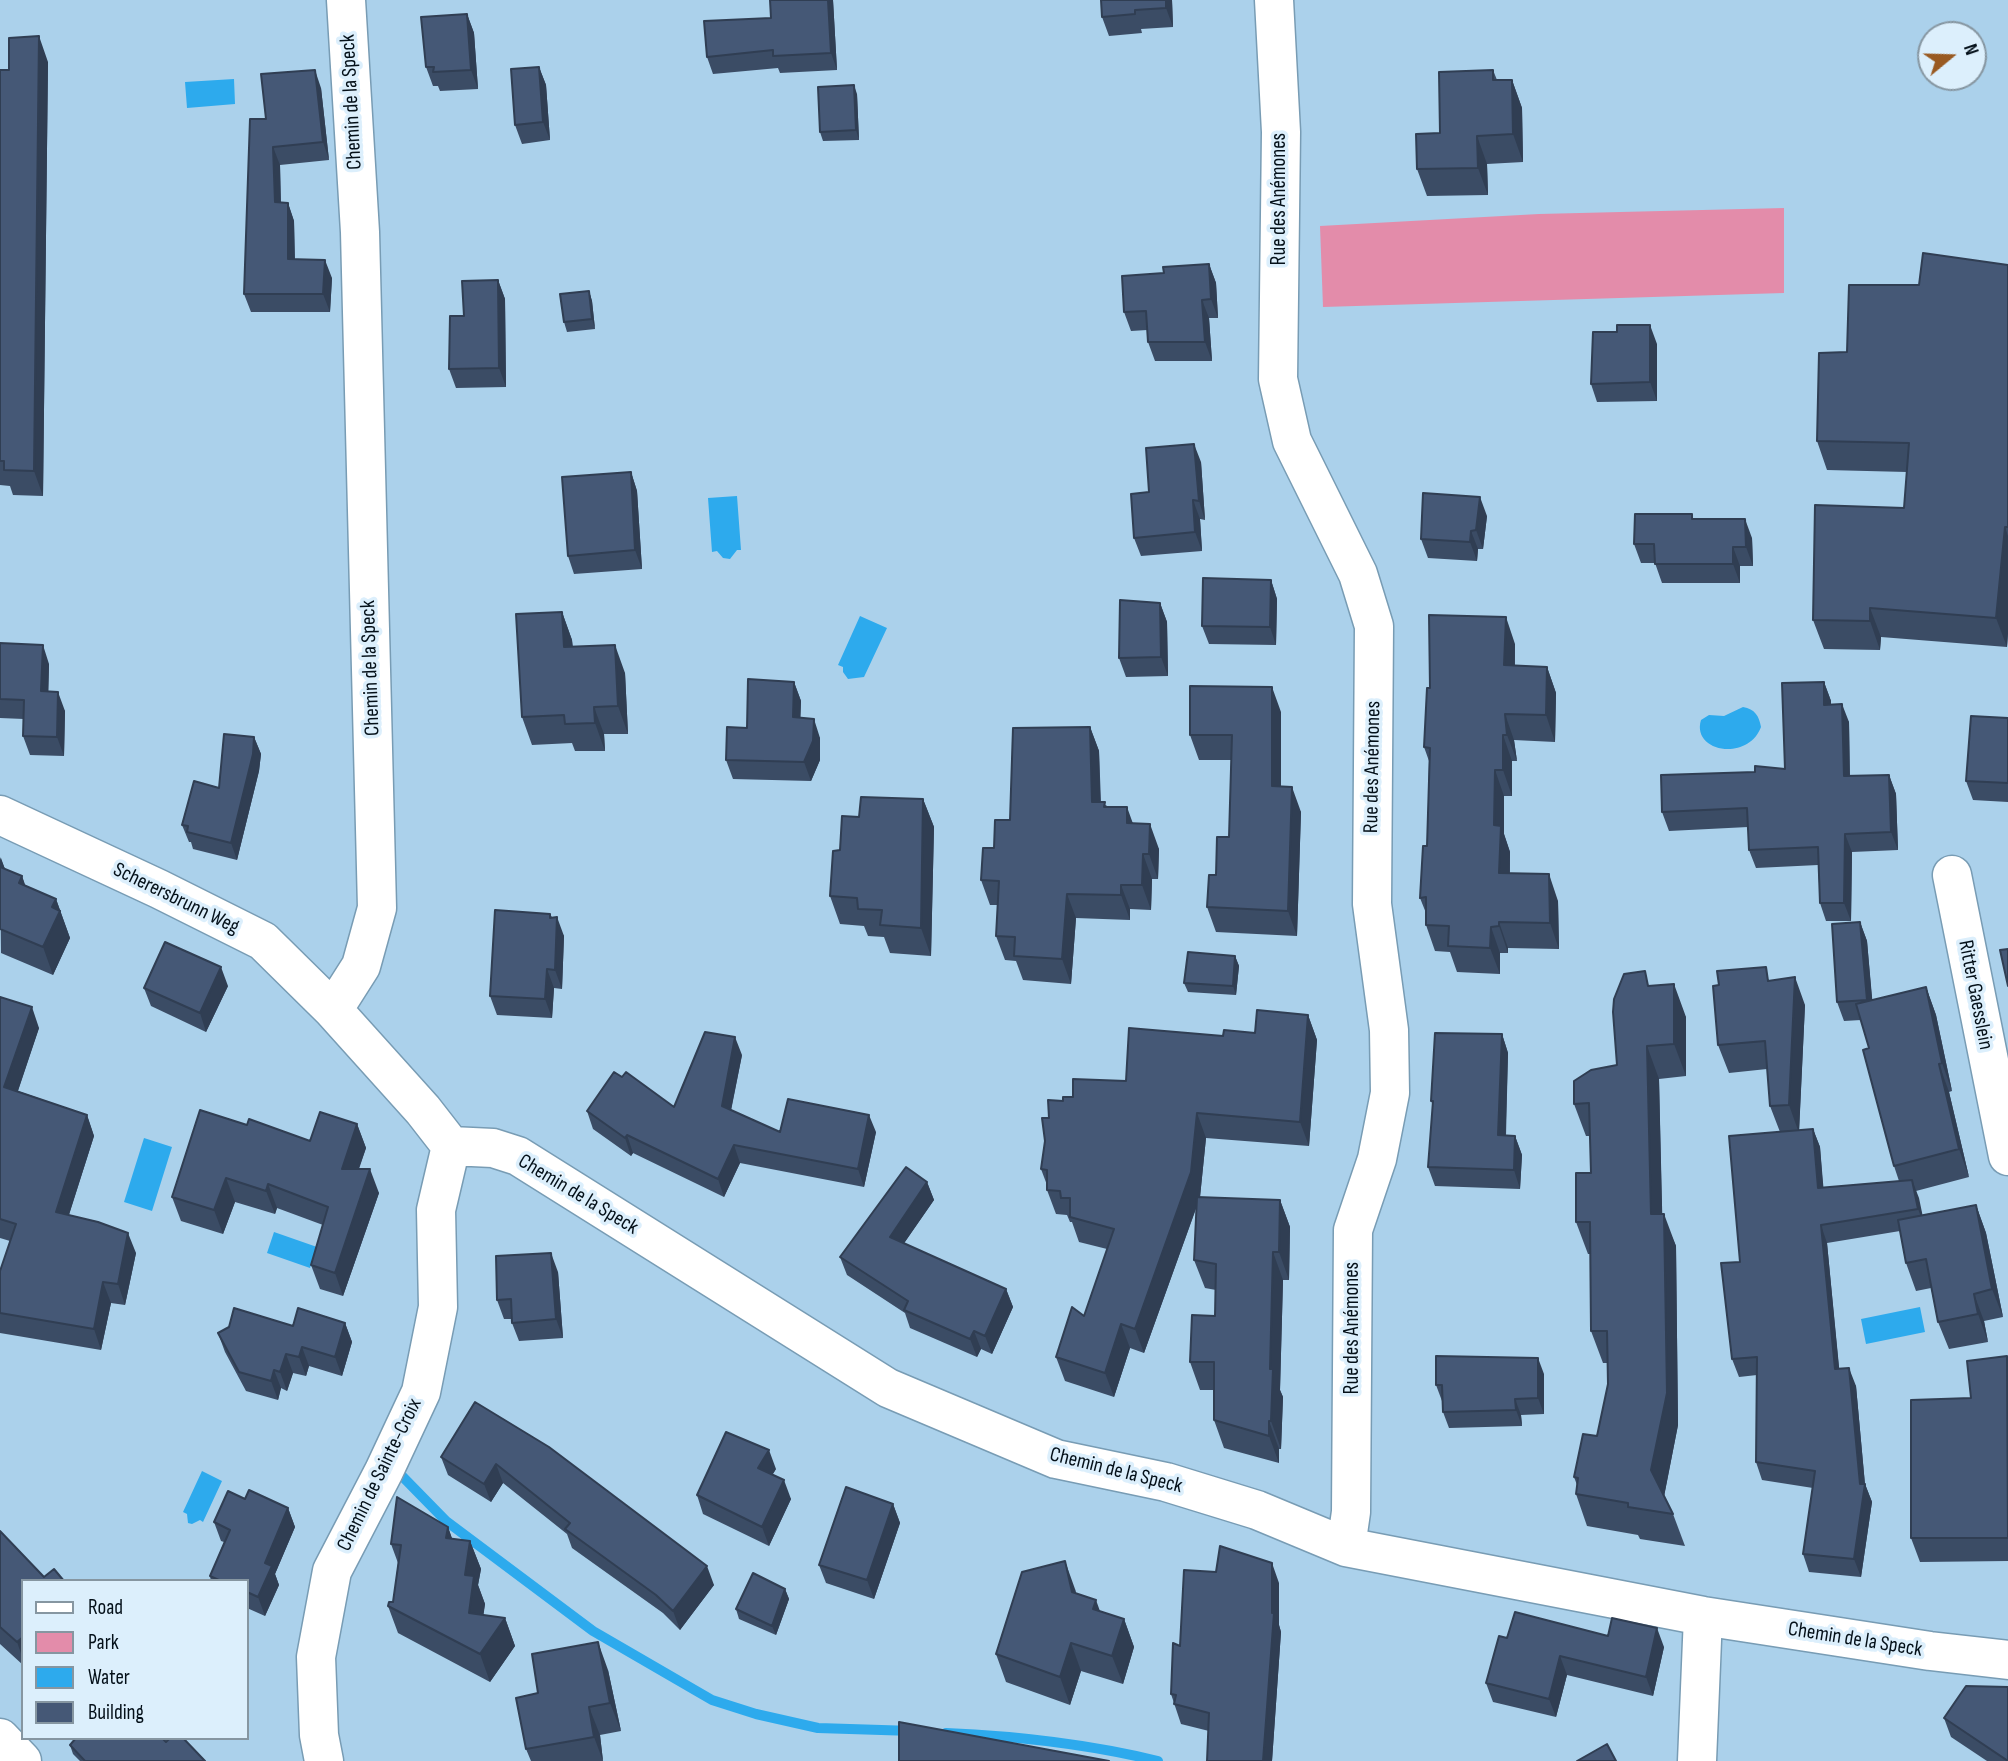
<!DOCTYPE html>
<html>
<head>
<meta charset="utf-8">
<style>
	body { margin:0 }
	#map { position:relative; width:2008px; height:1761px; overflow:hidden; background:#abd1eb; font-family:"Sofia Sans Condensed",sans-serif }
	canvas { display:block }
	.legend { position:absolute; left:21px; top:1579px; width:228px; height:161px; box-sizing:border-box; background:#dceffc; border:2px solid #8696a1; margin:0; padding:9px 12px; list-style:none; font-size:21px; color:#041019 }
	.legend li { display:flex; align-items:center; gap:14px; height:35px }
	.legend b { width:35px; border:2px solid #8696a1 }
	.north { position:absolute; left:1917px; top:21px; width:70px; height:70px; box-sizing:border-box; background:#dceffc; border:2px solid #8696a1; border-radius:50%; rotate:71deg; font-size:19px; font-weight:700; line-height:28px; text-align:center; color:#041019 }
	.north::after { content:''; display:block; margin:auto; width:24px; height:32px; background:#995a22; clip-path:polygon(50% 0,100% 100%,50% 72%,0 100%) }
</style>
</head>
<body>
<div id="map">
<canvas width="2008" height="1761"></canvas>
<ul class="legend">
<li><b style="height:9px;background:#fff"></b>Road</li>
<li><b style="height:19px;background:#e38caa"></b>Park</li>
<li><b style="height:19px;background:#2daaed"></b>Water</li>
<li><b style="height:19px;background:#455876"></b>Building</li>
</ul>
<div class="north">N</div>
</div>
<script>
const c = document.querySelector('canvas').getContext('2d');
c.lineJoin = 'round';
function paint(path, color) {
  c.fillStyle = color;
  c.fill(path, 'evenodd');
}
function stroke(path, color, width, dash) {
  c.strokeStyle = color;
  c.lineWidth = width;
  c.lineCap = dash ? 'butt' : 'round';
  c.setLineDash(dash || []);
  c.stroke(path);
}
function drawText(font, color, halo, rows, align = 'center') {
  c.font = font + ' "Sofia Sans Condensed",sans-serif';
  c.lineWidth = 7;
  c.setLineDash([]);
  c.textBaseline = 'middle';
  c.strokeStyle = halo;
  c.fillStyle = color;
  for (const [text, x, y, turn = 0] of rows) {
    c.save();
    c.translate(x, y);
    c.rotate((+turn || 0) * Math.PI / 180);
    c.textAlign = isNaN(turn) ? turn : align;
    if (halo) c.strokeText(text, 0, 0);
    c.fillText(text, 0, 0);
    c.restore();
  }
}
paint(new Path2D(`
	M1784 208V293L1323 307 1320 226 1539 214Z`), '#e38caa');
paint(new Path2D(`
	M234 79 235 104 187 108 185 82Z
	M737 496 741 550H737L730 559 723 558 717 551 712 552 708 498Z
	M860 616 887 628 864 677 848 679 843 672V667L838 665Z
	M1743 707C1755 709 1759 716 1761 727 1748 762 1691 752 1701 720L1709 715 1724 716Z
	M144 1138 172 1147 152 1211 124 1202Z
	M274 1232 317 1247 310 1268 267 1253Z
	M1920 1307 1925 1332 1866 1344 1861 1319Z
	M202 1471 222 1481 203 1522 200 1520 192 1524 188 1523 187 1514 183 1512Z`), '#2daaed');
stroke(new Path2D(`
	M401 1475 446 1521 593 1631 712 1700 756 1714 818 1728 913 1731
	M946 1733C1018 1736 1088 1744 1158 1761`), '#2daaed', 10);
const minor = new Path2D(`
	M1274 0 1281 132 1278 379 1292 441 1358 574 1374 626 1372 904 1389 1030 1390 1093 1377 1159 1353 1230 1351 1512 1346 1547
	M0 815 159 889 263 941 333 1010 423 1110 451 1146 493 1148 518 1156 888 1388 1056 1459 1166 1482 1257 1510 1346 1547 1703 1616 1930 1651 2008 1660
	M1952 875 2008 1156
	M333 1010 361 966 377 908 360 232 346 0
	M0 1738 22 1761
	M324 1761 319 1735 316 1657 332 1571 384 1471 421 1392 438 1307 436 1210 451 1146
	M1697 1761 1703 1616`);
stroke(minor, '#789cb4', 41);
stroke(minor, '#fff', 38);
paint(new Path2D(`
	M833 0 837 70 780 73 778 68 713 74 707 57 771 18Z
	M1101 0H1172L1173 27 1141 29 1142 33 1109 36 1102 17Z
	M467 14 474 33 478 89 440 91 438 86H433L426 67Z
	M48 62 43 496 13 495 10 486 0 485V70H9Z
	M539 67 546 85 550 140 522 144 515 125Z
	M1493 70 1497 80H1512L1522 108 1523 162 1487 164 1488 195 1427 196 1417 169 1440 133Z
	M321 88 329 160 280 165 281 202 288 203 294 221 295 259 332 278 330 312H251L244 294 266 119Z
	M857 94 859 140 823 141 820 132Z
	M1209 264 1216 283 1218 318H1209L1212 361H1155L1148 342 1147 330 1131 331 1124 312 1164 273Z
	M2008 265V633L2007 647 1881 637 1880 650 1824 649 1813 620 1904 508 1907 472 1827 470 1817 441 1847 352 1919 285Z
	M498 280 505 299 506 387 456 388 449 369Z
	M589 291 592 301 595 329 567 332 564 322Z
	M1657 344V401L1597 402 1591 384Z
	M1201 462 1205 520 1200 519 1202 551 1141 556 1134 538 1149 492Z
	M631 472 637 491 642 569 574 574 568 556Z
	M1487 516 1483 549H1478L1477 561 1428 558 1421 539Z
	M1693 519 1752 538 1753 566H1740V583H1662L1655 563H1641L1634 544Z
	M1271 580 1277 599 1276 645 1209 644 1202 626Z
	M1160 603 1167 622 1168 676 1126 677 1119 658Z
	M562 612 572 640 573 647 625 673 628 734H604L605 751H575L572 743 532 745 522 717Z
	M0 643 49 664 48 692 65 711 64 756 30 755 23 736 24 719 0 718Z
	M1515 644V666L1547 667 1556 693 1555 742 1514 740 1517 761H1512V796H1504V834L1510 852V874L1558 901 1559 949 1508 948V953H1500V974L1457 972 1450 952 1435 951 1426 925V913L1420 898 1427 846 1429 761 1424 747 1430 688Z
	M794 682 801 701 800 718 820 738V760L811 781 733 779 726 760 747 728Z
	M1824 682 1831 701V704L1849 722 1850 776 1889 775 1896 794 1898 850 1852 852 1851 921H1826L1820 903 1818 865 1756 868 1749 850 1748 827 1669 831 1662 812 1755 772 1785 769Z
	M1281 712V786L1301 812 1297 936 1216 932 1207 907 1229 837 1231 760H1199L1190 735Z
	M2008 718V802L1973 800 1966 781Z
	M1090 727 1099 751 1101 802 1133 823 1159 849 1158 879H1152L1151 910 1130 909V920L1076 918 1071 984 1023 980 1016 961 1005 960 996 936 998 905H990L981 880 994 848 1010 820Z
	M254 737 261 754 259 771 237 860 193 849 191 842H189L182 825 219 788Z
	M923 799 934 827 931 956 890 953 884 937 868 936 864 926 840 924 830 896 840 850 859 817Z
	M0 857 5 869 22 876 25 886 56 899 70 938 53 975 1 953Z
	M550 914 564 936 562 989 554 988 552 1018 497 1015 490 996Z
	M1860 922 1867 941 1872 1000 1926 987 1936 1015 1952 1091 1949 1092 1969 1177 1916 1191 1922 1215 1976 1205 1986 1233 2003 1317 1984 1321 1988 1342 1949 1349 1938 1322 1931 1288 1916 1291 1906 1263 1900 1231 1827 1243 1839 1369 1856 1386 1865 1484 1872 1502 1861 1577 1809 1572 1803 1554 1813 1488 1762 1480 1756 1462 1757 1375 1739 1377 1732 1359 1740 1262 1780 1132 1770 1106 1767 1069 1729 1073 1718 1045 1771 981 1805 1005 1799 1130 1813 1129 1820 1147 1823 1188 1899 1181 1894 1166 1869 1048 1861 1020 1844 1021 1837 1002Z
	M1235 956 1239 966 1236 995 1188 992 1184 983Z
	M228 986 206 1032 151 1006 144 988Z
	M1651 986 1686 1017V1076L1659 1079 1662 1214 1676 1246 1678 1425 1664 1496 1673 1514 1685 1546 1640 1539 1638 1535 1587 1526 1576 1494 1577 1485 1574 1477 1597 1436 1608 1384 1607 1363H1603L1591 1331V1254H1588L1576 1222 1591 1173 1590 1136H1586L1574 1104 1617 1065Z
	M0 997 39 1028 18 1091 87 1115 94 1136 69 1215 136 1253 125 1305 111 1303 101 1350 0 1333V1271L10 1241 0 1238Z
	M1308 1015 1317 1040 1309 1146 1206 1138 1200 1197 1280 1200 1290 1227 1289 1280H1283L1280 1390 1283 1397 1281 1449H1279V1463L1224 1448 1214 1420V1390H1200L1190 1362 1215 1316 1216 1290 1205 1288 1194 1260 1197 1206 1144 1353 1130 1348 1114 1397 1065 1381 1056 1357 1084 1316 1107 1249 1079 1242 1072 1222H1070L1067 1215 1056 1214 1047 1190V1185L1041 1169 1049 1118 1063 1101 1126 1081 1223 1036 1255 1033Z
	M1502 1034 1508 1053 1506 1136H1515L1522 1155 1520 1189 1435 1186 1428 1167 1433 1105 1431 1101Z
	M742 1055 731 1111 780 1132H876L864 1187 740 1163 724 1197 633 1153 631 1156 593 1129 587 1111 622 1077 674 1107Z
	M357 1124 366 1148 359 1169 379 1193 343 1296 320 1289 311 1265 323 1225 277 1208 275 1214 235 1202 223 1234 181 1221 172 1197 247 1125 310 1141Z
	M927 1182 934 1200 904 1243 1006 1289 1013 1307 992 1354 981 1349 977 1357 910 1328 905 1313 847 1275 840 1257Z
	M558 1272 563 1338 519 1341 512 1323V1319H504L497 1300Z
	M345 1323 352 1342 342 1376 309 1366 306 1376 293 1373 287 1391 281 1388 278 1400 246 1391 225 1352 218 1333Z
	M2008 1359V1561L1920 1562 1911 1538 1971 1398Z
	M1544 1374V1414L1521 1415 1522 1426 1449 1428 1443 1412V1401H1442L1436 1385Z
	M475 1402 714 1585 680 1630 663 1613 572 1548 567 1534 503 1483 491 1502 448 1475 441 1457Z
	M776 1469 772 1475 791 1499 769 1546 703 1514 697 1495Z
	M245 1499 288 1508 295 1527 275 1574 279 1585 265 1616 247 1608V1581H211L210 1576 224 1542 221 1541 214 1522Z
	M893 1504 900 1523 874 1599 826 1583 819 1565Z
	M448 1527 452 1539 470 1541 481 1569 478 1585 485 1604 483 1615 505 1618 515 1646 490 1682 398 1633 388 1606 393 1602 398 1563 391 1544Z
	M0 1531 44 1577 64 1581H23V1665L0 1644Z
	M1279 1583V1625L1281 1632 1272 1761H1207L1209 1731 1181 1724 1171 1694Z
	M785 1589 789 1599 776 1635 739 1619 736 1609Z
	M1075 1589 1076 1593 1100 1611 1124 1619 1134 1647 1123 1684 1081 1671 1070 1705 1006 1682 996 1654Z
	M1608 1636 1664 1647 1653 1696 1567 1675 1556 1717 1493 1702 1486 1683 1507 1638Z
	M608 1670 621 1731 600 1735 603 1761H531L526 1749 538 1693Z
	M1944 1718 2008 1761H1987L1951 1737Z
	M166 1742 205 1761H80L73 1754 70 1745Z`), '#3b4c65');
paint(new Path2D(`
	M828 0H833L837 70 831 53Z
	M1166 0H1172L1173 27 1166 8Z
	M467 14 474 33 478 89 471 70Z
	M39 36 48 62 43 496 34 471Z
	M539 67 546 85 550 140 543 122Z
	M315 70 321 88 329 160 323 142Z
	M1512 80 1522 108 1523 162 1513 134Z
	M854 85 857 94 859 140 856 130Z
	M1477 136 1487 164 1488 195 1478 168Z
	M273 147 280 165 281 220 275 202Z
	M288 203 294 221 295 277 288 259Z
	M325 260 332 278 330 312 323 294Z
	M1209 264 1216 283 1218 318 1211 299Z
	M498 280 505 299 506 387 499 368Z
	M589 291 592 301 595 329 592 319Z
	M1202 300 1209 318 1212 361 1205 342Z
	M1650 325 1657 344V401L1650 382Z
	M1194 444 1201 462 1205 520 1199 501Z
	M631 472 637 491 642 569 635 550Z
	M1480 497 1487 516 1483 549 1476 530Z
	M1193 500 1200 519 1202 551 1195 532Z
	M1745 519 1752 538 1753 566 1746 547Z
	M2005 527 2008 536V633L2007 647 1996 618Z
	M1471 531 1478 549 1477 561 1470 542Z
	M1733 547 1740 566V583L1733 564Z
	M1271 580 1277 599 1276 645 1270 627Z
	M1160 603 1167 622 1168 676 1161 657Z
	M1870 608 1881 637 1880 650 1870 621Z
	M562 612 572 640 574 675 564 647Z
	M1506 617 1515 644 1514 691 1504 665Z
	M43 645 49 664 48 710 41 691Z
	M615 645 625 673 628 734 618 706Z
	M1547 667 1556 693 1555 742 1546 715Z
	M794 682 801 701 800 736 793 717Z
	M1824 682 1831 701V723L1824 705Z
	M1272 687 1281 712V811L1272 786Z
	M58 692 65 711 64 756 57 737Z
	M1842 704 1849 722 1850 795 1844 776Z
	M594 707 604 734 605 751 595 723Z
	M1505 714 1514 740 1517 761 1507 735Z
	M814 719 820 738V760L811 781 804 762Z
	M1090 727 1099 751 1101 827 1092 802Z
	M1503 735 1512 761V796L1503 770Z
	M254 737 261 754 259 771 237 860 231 843Z
	M1495 770 1504 796V834L1510 852 1509 899 1499 873 1494 825Z
	M1889 775 1896 794 1898 850 1891 832Z
	M1292 787 1301 812 1297 936 1288 911Z
	M923 799 934 827 931 956 921 928Z
	M1127 807 1136 832 1127 823Z
	M1150 824 1159 849 1158 879 1149 854Z
	M1845 834 1852 852 1851 921 1844 903Z
	M1143 854 1152 879 1151 910 1142 885Z
	M1 858 11 886 0 871V861Z
	M1549 874 1558 901 1559 949 1550 923Z
	M22 876 32 904 19 883Z
	M1121 885 1130 909V920L1121 895Z
	M1067 894 1076 918 1071 984 1062 959Z
	M56 899 70 938 53 975 43 947 52 907Z
	M550 914 557 932V917L564 936 562 989 555 970Z
	M1499 922 1508 948V953L1499 926Z
	M1860 922 1867 941 1874 1019 1867 1000Z
	M1491 927 1500 953V974L1490 948Z
	M1235 956 1239 966 1236 995 1233 986Z
	M221 967 228 986 206 1032 200 1013Z
	M547 969 554 988 552 1018 545 999Z
	M1795 977 1805 1005 1799 1133 1789 1105Z
	M1674 984 1686 1017V1076L1674 1044Z
	M1926 987 1936 1015 1952 1091 1942 1063Z
	M32 1007 39 1028 12 1108 4 1087Z
	M1308 1015 1317 1040 1309 1146 1300 1122Z
	M1502 1034 1508 1053 1505 1154 1498 1135Z
	M735 1037 742 1055 728 1124 722 1106Z
	M1647 1046 1659 1079 1663 1246 1651 1214Z
	M1939 1064 1949 1092 1969 1177 1959 1149Z
	M1197 1113 1206 1138 1200 1197 1144 1353 1135 1329Z
	M87 1115 94 1136 63 1233 56 1212Z
	M869 1115 876 1132 864 1187 858 1169Z
	M357 1124 366 1148 350 1193 342 1169Z
	M1813 1129 1820 1147 1825 1206 1818 1188Z
	M627 1135 633 1153 631 1156 625 1138Z
	M1515 1136 1522 1155 1520 1189 1514 1170Z
	M734 1145 740 1163 724 1197 718 1179Z
	M370 1169 379 1193 343 1296 335 1273Z
	M226 1178 235 1202 223 1234 214 1210Z
	M1912 1180 1919 1198 1925 1227 1918 1209Z
	M927 1182 934 1200 896 1255 890 1237Z
	M268 1184 277 1208 275 1214 266 1191Z
	M1280 1200 1290 1227 1289 1280 1279 1252Z
	M1976 1205 1986 1233 2003 1317 1992 1289Z
	M1664 1214 1676 1246 1678 1425 1663 1502 1651 1470Z
	M1821 1225 1827 1243 1841 1387 1835 1369Z
	M128 1233 136 1253 125 1305 118 1284Z
	M1273 1252 1283 1280 1280 1390 1283 1397 1281 1449 1271 1421 1270 1369Z
	M551 1253 558 1272 563 1338 556 1319Z
	M103 1282 111 1303 101 1350 94 1329Z
	M1006 1289 1013 1307 992 1354 985 1336Z
	M1974 1294 1984 1321 1988 1342 1978 1314Z
	M345 1323 352 1342 342 1376 335 1357Z
	M1121 1324 1130 1348 1114 1397 1105 1373Z
	M974 1331 981 1349 977 1357 970 1339Z
	M302 1347 309 1366 306 1376 299 1357Z
	M286 1354 293 1373 287 1391 280 1372Z
	M1538 1358 1544 1374V1414L1538 1398Z
	M1849 1368 1856 1386 1865 1485V1484L1872 1502 1861 1577 1854 1559 1860 1484Z
	M274 1370 281 1388 278 1400 271 1381Z
	M1515 1399 1521 1415 1522 1426 1516 1410Z
	M1269 1421 1279 1449V1463L1269 1436Z
	M769 1450 776 1469 765 1487 758 1468Z
	M496 1464 503 1483 491 1502 484 1484Z
	M784 1480 791 1499 769 1546 762 1527Z
	M893 1504 900 1523 874 1599 867 1580Z
	M288 1508 295 1527 275 1574 279 1585 265 1616 258 1597 265 1563Z
	M448 1527 458 1555 446 1538Z
	M470 1541 481 1569 478 1585 485 1604 480 1641 469 1613 465 1575Z
	M1065 1561 1075 1589 1082 1620 1072 1592Z
	M1272 1563 1279 1583V1625L1281 1632 1272 1761H1263L1272 1613Z
	M707 1566 714 1585 680 1630 673 1611Z
	M785 1589 789 1599 776 1635 772 1626Z
	M1096 1600 1106 1628 1093 1609Z
	M505 1618 515 1646 490 1682 480 1654Z
	M1124 1619 1134 1647 1123 1684 1112 1656Z
	M1657 1628 1664 1647 1653 1696 1646 1677Z
	M23 1637V1659L17 1642Z
	M598 1642 608 1670 621 1731 610 1703Z
	M1071 1643 1081 1671 1070 1705 1060 1677Z
	M1560 1656 1567 1675 1556 1717 1549 1699Z
	M589 1707 600 1735 603 1761 594 1737Z`), '#303e53');
const building = new Path2D(`
	M770 0H828L831 53 773 56V50L707 57 704 21 771 18Z
	M1101 0H1166V8L1135 10V14L1102 17Z
	M467 14 471 70 433 72 434 67H426L421 17Z
	M39 36 34 471 4 470V461H0V70H9V38Z
	M539 67 543 122 515 125 511 69Z
	M315 70 323 142 273 147 275 202 288 203V259L325 260 323 294H244L250 119H266L261 74Z
	M1493 70V80H1512L1513 134 1477 136 1478 168 1417 169 1416 134 1440 133 1439 72Z
	M854 85 856 130 820 132 818 87Z
	M1923 253 2008 265V527H2005L1996 618 1870 608V621L1813 620 1815 505 1904 508 1909 443 1817 441 1819 353 1847 352 1849 285H1919Z
	M1209 264 1211 299 1202 300 1205 342H1148L1146 311 1124 312 1122 276 1164 273 1163 267Z
	M498 280 499 368 449 369 450 316H464L462 281Z
	M589 291 592 319 564 322 560 294Z
	M1617 325H1650V382L1591 384 1593 332H1617Z
	M1194 444 1199 501 1193 500 1195 532 1134 538 1131 494 1149 492 1146 448Z
	M631 472 635 550 568 556 562 477Z
	M1423 493 1480 497 1476 530 1471 531 1470 542 1421 539Z
	M1635 514H1692V519H1745L1746 547H1733V564H1655L1654 544H1634Z
	M1203 578 1271 580 1270 627 1202 626Z
	M1120 600 1160 603 1161 657 1119 658Z
	M562 612 564 647 615 645 618 706 594 707 595 723 565 724 564 715 522 717 516 614Z
	M1429 615 1506 617 1504 665 1547 667 1546 715 1505 714 1507 735H1503V770H1495L1494 825 1501 826 1499 873 1549 874 1550 923 1499 922V926L1491 927 1490 948 1448 946 1449 926 1426 925V897L1420 898 1423 846H1427L1430 748 1424 747 1427 688H1430Z
	M0 643 43 645 41 691 58 692 57 737 23 736 24 700 0 699Z
	M748 679 794 682 793 717 814 719 813 741 804 762 726 760 727 727 747 728Z
	M1824 682V705L1842 704 1844 776 1889 775 1891 832 1845 834 1844 903H1820L1818 847 1749 850 1747 808 1662 812 1661 775 1755 772V766L1785 769 1782 683Z
	M1190 686 1272 687V786L1292 787 1288 911 1207 907 1209 875H1216L1217 837H1229L1232 735H1190Z
	M1971 716 2008 718V783L1966 781Z
	M1090 727 1092 802H1105L1104 807H1127V823L1150 824 1149 854H1143L1142 885H1121V895L1067 894 1062 959 1014 956 1015 937 996 936 999 881 981 880 983 848H994L995 820H1010L1013 728Z
	M224 734 254 737 253 754 231 843 187 832 188 826 182 825 194 781 219 788Z
	M861 797 923 799 921 928 880 925 882 910 858 909 857 898 830 896 833 851 840 850 842 816 859 817Z
	M0 867 22 876 19 883 56 899 52 907 60 911 43 947 0 929Z
	M495 910 550 914V918L557 917 555 970 547 969 545 999 490 996Z
	M1860 922 1867 1000 1837 1002 1832 924Z
	M165 942 221 967 200 1013 144 988Z
	M2008 949V986L2000 950Z
	M1188 952 1235 956 1233 986 1184 983Z
	M1766 967 1768 981 1795 977 1789 1105 1770 1106 1765 1041 1718 1045 1713 986 1719 985 1717 971Z
	M1645 971 1648 986 1674 984V1044L1647 1046 1651 1214H1664L1667 1393 1651 1470 1673 1514 1628 1507V1503L1576 1494 1578 1478 1574 1477 1583 1434 1597 1436 1608 1384 1607 1331H1591L1590 1222H1576V1173H1591L1589 1103 1574 1104V1081L1591 1070 1617 1065 1613 1012 1614 999 1624 974Z
	M1926 987 1942 1063 1939 1064 1959 1149 1894 1166 1863 1050 1869 1048 1856 1004Z
	M0 997 32 1007 4 1087 87 1115 56 1212 98 1222 128 1233 118 1284 103 1282 94 1329 0 1313V1271L16 1224 0 1219Z
	M1257 1010 1308 1015 1300 1122 1197 1113 1191 1172 1135 1329 1121 1324 1105 1373 1056 1357 1072 1307 1084 1316 1114 1229 1070 1217V1198H1061L1060 1191 1047 1190V1170L1041 1169 1045 1141 1042 1118H1049L1048 1100 1063 1101V1097H1073V1079L1126 1081 1129 1028 1223 1036 1224 1030 1255 1033Z
	M705 1032 735 1037 722 1106 780 1132 788 1099 869 1115 858 1169 734 1145 718 1179 627 1135 625 1138 587 1111 614 1072 622 1077 626 1072 674 1107Z
	M1435 1033 1502 1034 1498 1135 1515 1136 1514 1170 1428 1167 1433 1101H1431Z
	M200 1110 247 1125 249 1119 310 1141 320 1112 357 1124 342 1169H370L335 1273 311 1265 328 1207 268 1184 266 1191 226 1178 214 1210 172 1197Z
	M1813 1129 1818 1188 1912 1180 1918 1209 1821 1225 1835 1369 1849 1368 1860 1484H1865L1854 1559 1803 1554 1815 1471 1756 1462 1757 1357 1732 1359 1721 1263 1740 1262 1729 1136Z
	M906 1167 927 1182 890 1237 1006 1289 985 1336 974 1331 970 1339 904 1310 908 1301 840 1257Z
	M1197 1197 1280 1200 1279 1252H1273L1270 1369H1273L1271 1421H1269V1436L1214 1420V1362H1190L1192 1315 1215 1316 1216 1264 1194 1260Z
	M1976 1205 1992 1289 1974 1294 1978 1314 1938 1322 1926 1259 1906 1263 1898 1220Z
	M551 1253 556 1319 512 1323 511 1299 497 1300 496 1256Z
	M234 1308 293 1326 298 1308 345 1323 335 1357 302 1347 299 1357 286 1354 280 1372 274 1370 271 1381 239 1372 218 1333 229 1327Z
	M1436 1356 1538 1358V1398L1515 1399 1516 1410 1443 1412 1442 1385H1436Z
	M2007 1356 2008 1538H1911V1400L1971 1398 1967 1361Z
	M475 1402 549 1447 707 1566 673 1611 656 1595 565 1529 570 1523 496 1464 484 1484 441 1457Z
	M726 1432 769 1450 758 1468 784 1480 762 1527 697 1495Z
	M846 1487 893 1504 867 1580 819 1565Z
	M249 1490 288 1508 265 1563 272 1566 258 1597 247 1592V1581H221L210 1576 230 1530 214 1522 228 1491 245 1499Z
	M397 1497 448 1527 446 1538 470 1541 465 1575 474 1576 469 1613 505 1618 480 1654 388 1606 389 1602H393L401 1545 391 1544Z
	M0 1531 44 1577 54 1569 64 1581H23V1637L17 1642 0 1627Z
	M1220 1546 1272 1563V1613H1274L1263 1761H1207L1209 1713 1174 1704 1176 1695 1171 1694 1173 1643 1180 1646 1184 1570 1216 1572Z
	M1065 1561 1072 1592 1096 1600 1093 1609 1124 1619 1112 1656 1071 1643 1060 1677 996 1654 1022 1572Z
	M753 1573 785 1589 772 1626 736 1609Z
	M1515 1612 1608 1636 1612 1618 1657 1628 1646 1677 1560 1656 1549 1699 1486 1683 1499 1636 1507 1638Z
	M598 1642 610 1703 589 1707 594 1737 526 1749 516 1698 538 1693 532 1654Z
	M1966 1686 2008 1687V1761L1944 1718Z
	M899 1722 1109 1761H899Z
	M76 1738H162L166 1742 170 1738H183L205 1761H85L70 1745Z
	M1607 1744 1616 1761H1577Z`);
paint(building, '#455876');
stroke(building, '#303e53', 2);
drawText('21px', '#041019', '#dceffc', [
	["Chemin de la Speck",352,102,-93],
	["Rue des Anémones",1280,199,-90],
	["Chemin de la Speck",371,668,-92],
	["Rue des Anémones",1373,767,-89],
	["Scherersbrunn Weg",176,899,26],
	["Ritter Gaesslein",1975,995,79],
	["Chemin de la Speck",578,1195,31],
	["Rue des Anémones",1353,1328,-90],
	["Chemin de la Speck",1116,1471,14],
	["Chemin de Sainte-Croix",380,1475,-64],
	["Chemin de la Speck",1855,1640,9]
]);
</script>
</body>
</html>
